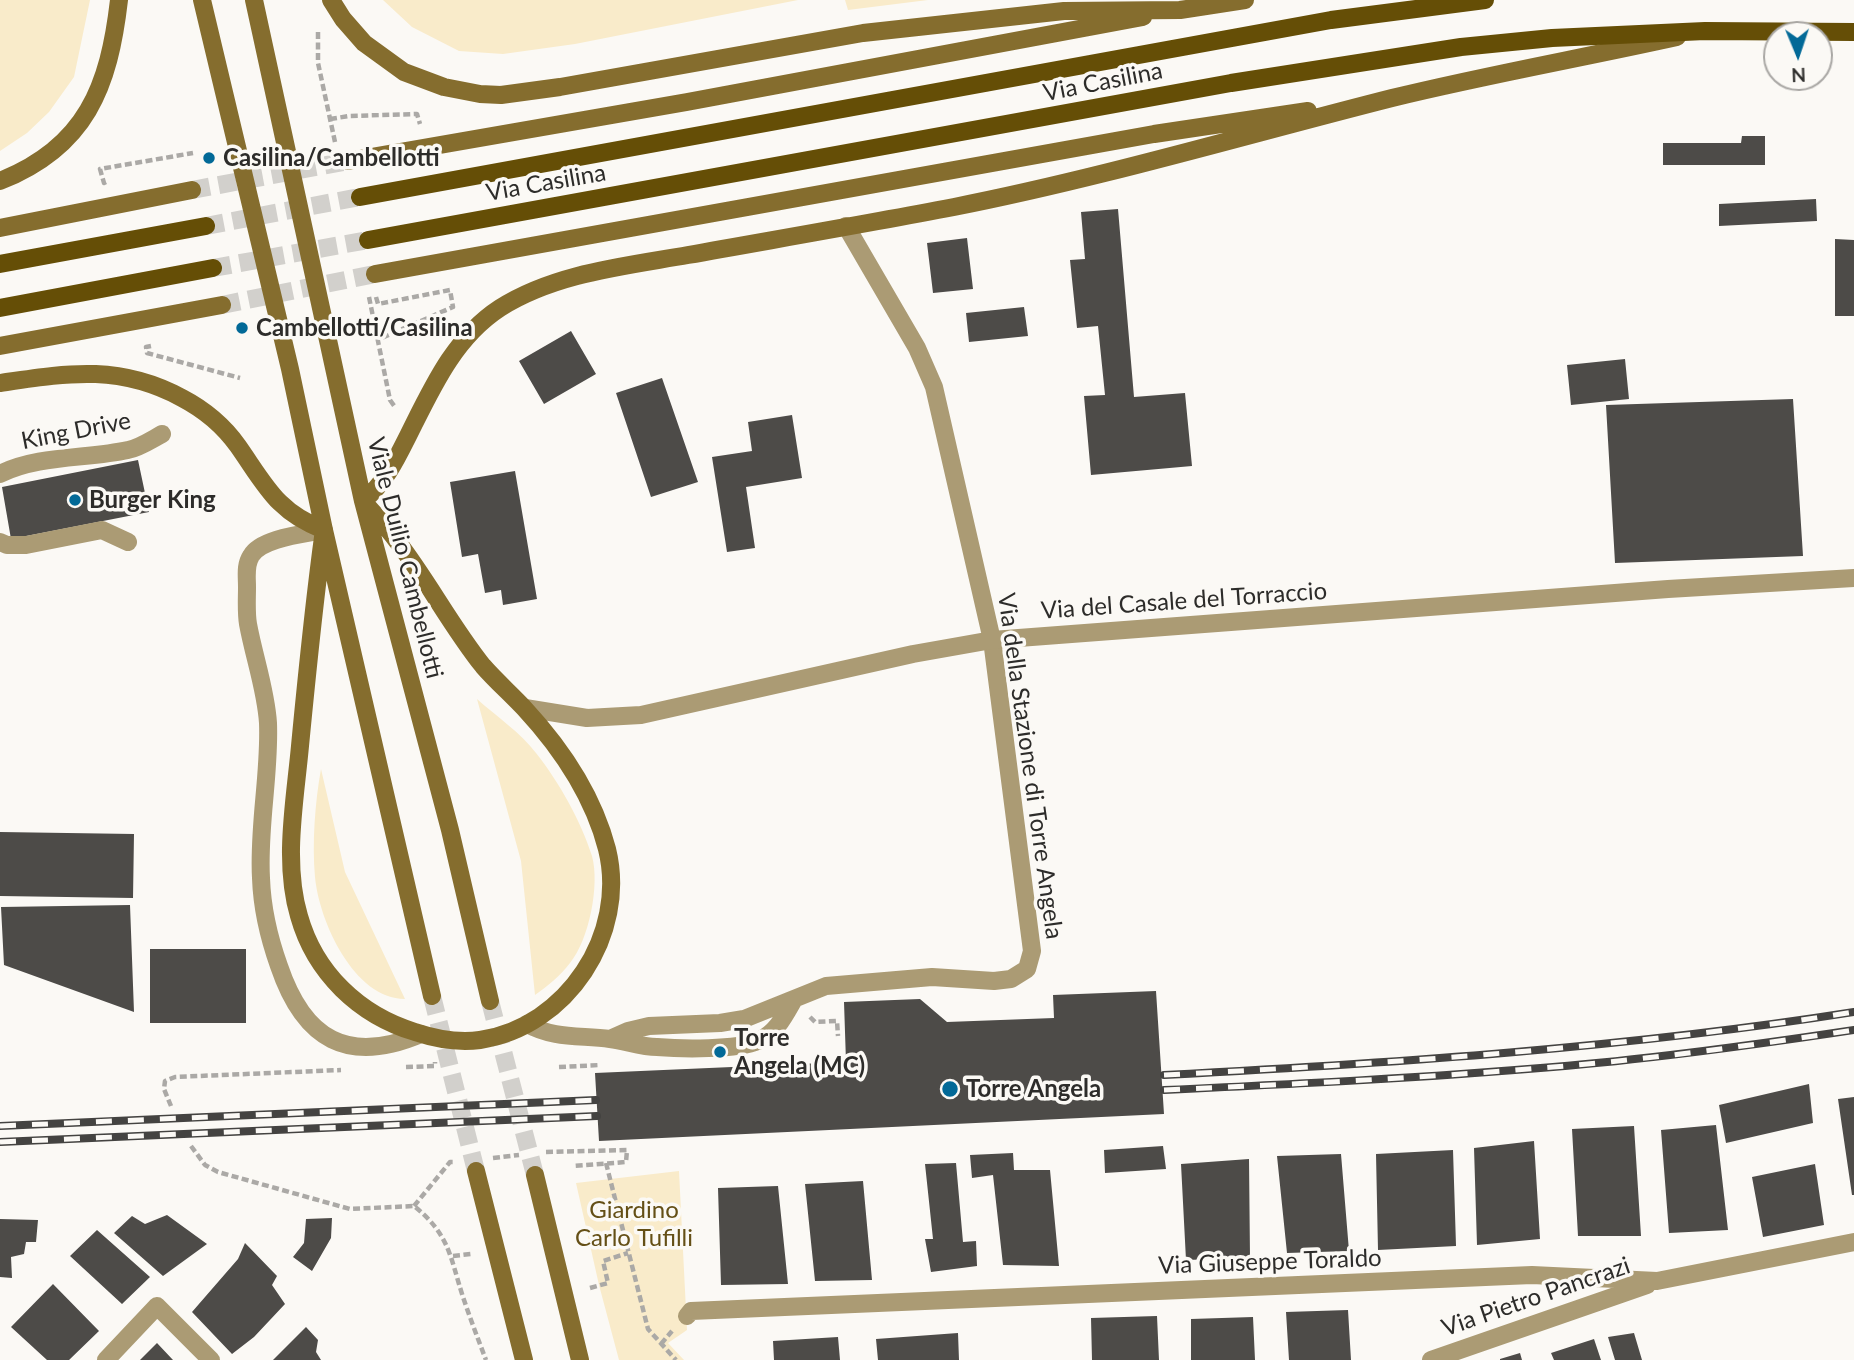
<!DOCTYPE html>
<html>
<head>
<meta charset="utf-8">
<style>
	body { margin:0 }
	#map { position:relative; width:1854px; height:1360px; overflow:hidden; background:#fbf9f5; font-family:Lato,sans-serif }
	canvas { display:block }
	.north { position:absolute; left:1763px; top:21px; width:70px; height:70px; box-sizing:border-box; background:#fbf9f5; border:2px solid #a9a7a4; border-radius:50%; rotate:178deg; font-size:19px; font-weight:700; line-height:28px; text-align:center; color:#2d2c2a }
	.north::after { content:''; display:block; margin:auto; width:24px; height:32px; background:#026997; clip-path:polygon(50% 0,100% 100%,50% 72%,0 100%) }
</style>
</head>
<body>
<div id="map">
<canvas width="1854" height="1360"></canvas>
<div class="north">N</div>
</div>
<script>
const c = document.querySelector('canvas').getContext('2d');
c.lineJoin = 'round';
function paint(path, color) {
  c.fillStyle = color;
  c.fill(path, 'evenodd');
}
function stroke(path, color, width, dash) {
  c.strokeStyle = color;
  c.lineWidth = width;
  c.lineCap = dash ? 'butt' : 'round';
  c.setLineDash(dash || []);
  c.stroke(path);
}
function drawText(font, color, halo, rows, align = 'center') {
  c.font = font + ' Lato,sans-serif';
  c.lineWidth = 7;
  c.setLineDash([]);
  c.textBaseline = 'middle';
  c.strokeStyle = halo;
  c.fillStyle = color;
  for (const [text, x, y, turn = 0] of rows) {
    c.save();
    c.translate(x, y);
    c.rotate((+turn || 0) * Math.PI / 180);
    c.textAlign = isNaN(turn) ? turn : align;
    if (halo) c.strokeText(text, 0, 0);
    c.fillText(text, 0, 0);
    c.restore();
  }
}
paint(new Path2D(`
	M0 0H90L74 77 49 112 27 133 0 151Z
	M383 0H798L575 44 503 54 459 51 412 27Z
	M845 0H928L848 10Z
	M477 699C496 716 521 733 536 753 559 782 581 821 592 856 600 885 589 940 570 963 560 976 548 986 535 995L521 861Z
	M321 769 345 872 405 999C354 999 319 921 315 877 312 843 315 802 321 769Z
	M679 1171 687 1330 668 1343 684 1360H619L599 1285 576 1183Z`), '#f9ebca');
paint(new Path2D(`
	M1742 136H1765V165H1663V143H1741Z
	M1816 199 1817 221 1719 226V204Z
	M1118 209 1134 397 1185 393 1192 466 1091 475 1084 396 1105 395 1098 326 1077 328 1070 260 1085 259 1081 212Z
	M967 238 973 289 933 293 927 243Z
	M1835 239 1854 240V316H1835Z
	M1024 307 1028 336 969 342 966 313Z
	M571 331 596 374 544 404 519 361Z
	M1625 359 1629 399 1571 405 1567 365Z
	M662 378 698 482 651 497 616 393Z
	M1793 399 1803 556 1615 563 1606 405Z
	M792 415 802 478 746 487 755 548 727 552 712 457 752 451 748 422Z
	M138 460 149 512 11 539 2 487Z
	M515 471 537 599 503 605 501 590 485 593 478 554 462 557 450 482Z
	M0 832 134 834 133 898 0 896Z
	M130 905 134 1012 4 965 1 907Z
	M150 949H246V1023H150Z
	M1156 991 1164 1114 599 1141 595 1073 846 1062 844 1002 920 999 947 1022 1054 1018 1053 995Z
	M1809 1084 1813 1123 1726 1143 1719 1105Z
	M1854 1097V1195H1852L1838 1099Z
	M1716 1125 1728 1230 1669 1233 1661 1130Z
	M1634 1126 1641 1236H1578L1572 1129Z
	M1534 1141 1540 1239 1477 1245 1474 1148Z
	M1163 1146 1166 1169 1105 1173 1104 1150Z
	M1453 1150 1456 1246 1378 1250 1376 1154Z
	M1013 1153 1014 1170H1050L1059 1266 1003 1265 993 1175 972 1178 970 1155Z
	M1341 1154 1349 1251 1287 1253 1277 1156Z
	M1249 1159 1250 1258 1186 1260 1181 1164Z
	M956 1163 963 1242 976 1241 977 1266 931 1272 925 1239H933L925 1164Z
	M1815 1164 1824 1225 1763 1237 1752 1177Z
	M863 1181 872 1280 815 1281 805 1184Z
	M778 1186 788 1284 721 1285 718 1188Z
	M167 1215 207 1244 163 1276 114 1233 132 1216 145 1224Z
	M332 1218 331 1238 312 1271 293 1257 304 1243 306 1219Z
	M0 1219 38 1220 36 1242H26L24 1254 11 1257 12 1278 0 1277Z
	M97 1230 150 1277 122 1304 70 1256Z
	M245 1243 277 1276 272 1285 285 1304 254 1337 232 1354 192 1312 238 1259Z
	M53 1284 99 1331 69 1360H47L11 1327Z
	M1348 1310 1351 1360H1289L1286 1312Z
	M1157 1316 1159 1360H1092L1091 1318Z
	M1253 1317 1255 1360H1191V1319Z
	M306 1327 318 1340 316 1352 321 1360H273Z
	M958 1333 959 1360H878L876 1339Z
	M1634 1333 1642 1360H1615L1608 1337Z
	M838 1337 840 1360H774L773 1341Z
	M1594 1339 1601 1360H1554L1551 1353Z
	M157 1343 173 1360H140Z
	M1520 1353 1522 1360H1500V1359Z`), '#4d4b48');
stroke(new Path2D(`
	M192 190 348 161
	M222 305 375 274
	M432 996 476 1171
	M490 1001 535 1175`), '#d2d0cc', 18, [18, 9]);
stroke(new Path2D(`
	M206 226 360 197
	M213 268 368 240`), '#d2d0cc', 18, [18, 9]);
stroke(new Path2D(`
	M318 32V63L335 142
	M330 119 349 116 417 114 420 124
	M106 182 104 183 100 169 193 153
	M369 297 390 400 395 407
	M376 297 378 304 450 290 453 307 377 340
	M151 346 146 347 147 353 240 378
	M810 1017 815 1022 837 1021 838 1036
	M406 1067 435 1066V1062
	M559 1067 600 1065
	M171 1106 164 1089 165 1081 175 1077 341 1070
	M191 1146 205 1165 218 1172 350 1209 414 1206C450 1235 450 1257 463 1297 470 1318 478 1339 486 1360
	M546 1152 627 1150 626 1162 573 1166
	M493 1158 519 1155
	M606 1163 648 1329 676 1360
	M414 1206 450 1162H453
	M453 1256 471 1254
	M590 1288 608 1283 603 1261 628 1253
	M661 1344 672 1331`), '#aba9a6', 4.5, [7, 3.5]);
stroke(new Path2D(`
	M0 474C38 455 87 459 128 450 139 448 151 440 162 434
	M324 530C305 534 261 538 251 556 245 565 247 576 247 587 247 599 246 612 248 624 254 657 266 690 268 723 270 775 258 826 261 878 262 908 269 938 279 966 304 1040 348 1065 421 1034
	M0 542 7 545H26L102 530 128 542
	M527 1024C554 1039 580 1035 610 1039 626 1041 641 1047 657 1047 681 1049 737 1050 758 1041 776 1033 784 1017 793 1001
	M610 1039 628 1031 649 1026 720 1023 744 1019 826 986 932 977 994 981 1011 979 1027 969 1032 951 992 640`), '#ab9b74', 18);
stroke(new Path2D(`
	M846 226 917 348 934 387 992 640
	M525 708 587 718 641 715 913 654 992 640 1668 589 1854 578
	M687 1316 691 1311 1532 1275 1657 1281 1854 1242
	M106 1360 157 1306 211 1360
	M1431 1360 1647 1285`), '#ab9b74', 18);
stroke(new Path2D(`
	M202 0 290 369 324 530 432 996
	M254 0 363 501 450 830 490 1001
	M331 0 343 19 364 43 404 72 444 87 480 94 501 95 560 87 863 33 1064 11 1180 10 1245 0
	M348 161 687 102 1143 17
	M0 181C86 147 109 87 119 0
	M0 228 192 190
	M375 274 1154 134 1308 111
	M0 346 222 305
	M0 383C68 373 119 364 182 398 205 410 223 425 238 446 266 486 277 512 324 530
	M363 501C385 483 396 460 408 436 432 388 454 338 500 308 555 273 626 266 688 255 777 239 865 224 954 207 1101 178 1246 135 1392 98 1486 75 1582 58 1677 37
	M324 530C314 602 307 673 300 746 295 801 283 862 299 916 315 973 359 1015 415 1032 436 1039 458 1043 480 1040 567 1027 628 934 607 849 593 795 562 749 524 708 511 694 496 681 483 666 451 626 428 581 397 541 387 527 374 514 363 501
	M476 1171 524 1360
	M535 1175 580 1360`), '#856d2e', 18);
stroke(new Path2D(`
	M360 197 1331 20 1485 0
	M368 240 1231 83 1461 47 1552 38 1705 31 1854 32
	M0 264 206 226
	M0 308 213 268`), '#654e06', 18);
const rail = new Path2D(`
	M1164 1075C1395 1063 1625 1048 1854 1012
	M1164 1090C1294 1084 1423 1078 1553 1067 1653 1059 1754 1045 1854 1030
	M0 1126 596 1100
	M0 1142 597 1116`);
stroke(rail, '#444341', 8);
stroke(rail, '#fbf9f5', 5, [16]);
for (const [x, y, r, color] of [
	[209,158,7,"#026997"],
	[242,328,7,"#026997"],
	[75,500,7,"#026997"],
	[720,1052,7,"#026997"],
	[950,1089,9,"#026997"]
]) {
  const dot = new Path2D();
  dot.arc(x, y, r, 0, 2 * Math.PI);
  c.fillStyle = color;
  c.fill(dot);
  stroke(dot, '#fbf9f5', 2.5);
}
drawText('24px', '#2d2c2a', '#fbf9f5', [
	["Via Casilina",1103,82,-11],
	["Via Casilina",546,183,-10],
	["King Drive",76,431,-11],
	["Viale Duilio Cambellotti",405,558,76],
	["Via del Casale del Torraccio",1184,601,-4],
	["Via della Stazione di Torre Angela",1030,766,82],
	["Via Giuseppe Toraldo",1270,1262,-2],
	["Via Pietro Pancrazi",1536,1297,-19]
]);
drawText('bold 24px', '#2d2c2a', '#fbf9f5', [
	["Casilina/Cambellotti",223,158],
	["Cambellotti/Casilina",256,328],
	["Burger King",89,500],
	["Torre",734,1038],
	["Angela (MC)",734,1066],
	["Torre Angela",966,1089]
], 'left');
drawText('24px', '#644f16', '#fbf9f5', [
	["Giardino",634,1210],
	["Carlo Tufilli",634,1238]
]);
</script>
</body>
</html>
